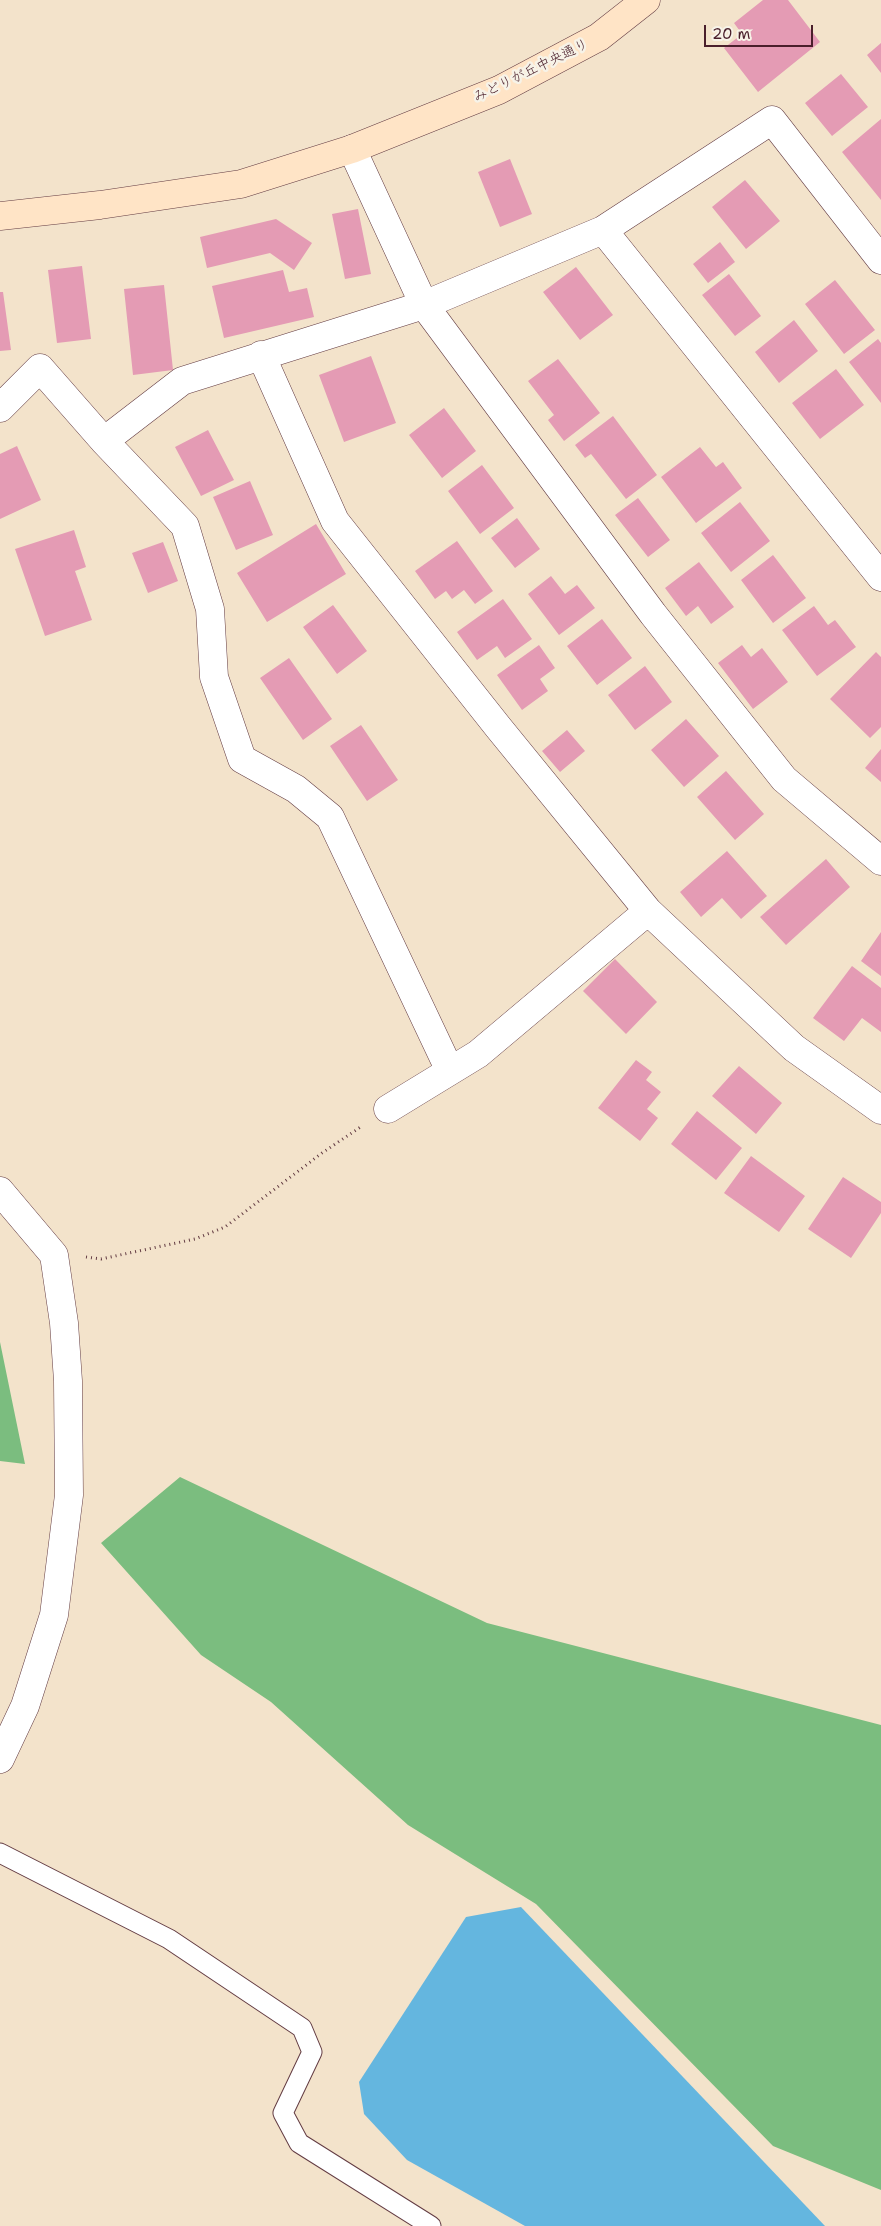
<!DOCTYPE html>
<html>
<head>
<meta charset="utf-8">
<style>
	body { margin:0 }
	#map { position:relative; width:881px; height:2226px; overflow:hidden; background:#f3e3cb; font-family:"Shantell Sans",sans-serif }
	canvas { display:block }
	.scale { position:absolute; left:704px; top:25px; width:109px; height:22px; box-sizing:border-box; border:2px solid #4a1f2b; border-top:0; padding-left:6px; font-size:15px; line-height:18px; white-space:nowrap; color:#4a1f2b; -webkit-text-stroke:4px #f7f3e8; paint-order:stroke }
</style>
</head>
<body>
<div id="map">
<canvas width="881" height="2226"></canvas>
<div class="scale">20 m</div>
</div>
<script>
const c = document.querySelector('canvas').getContext('2d');
c.lineJoin = 'round';
function paint(path, color) {
  c.fillStyle = color;
  c.fill(path, 'evenodd');
}
function stroke(path, color, width, dash) {
  c.strokeStyle = color;
  c.lineWidth = width;
  c.lineCap = dash ? 'butt' : 'round';
  c.setLineDash(dash || []);
  c.stroke(path);
}
function drawText(font, color, halo, rows, align = 'center') {
  c.font = font + ' "Shantell Sans","Klee One",sans-serif';
  c.lineWidth = 5;
  c.setLineDash([]);
  c.textBaseline = 'middle';
  c.strokeStyle = halo;
  c.fillStyle = color;
  for (const [text, x, y, turn = 0] of rows) {
    c.save();
    c.translate(x, y);
    c.rotate((+turn || 0) * Math.PI / 180);
    c.textAlign = isNaN(turn) ? turn : align;
    if (halo) c.strokeText(text, 0, 0);
    c.fillText(text, 0, 0);
    c.restore();
  }
}
paint(new Path2D(`
	M0 1342 25 1464 0 1461Z
	M180 1477 487 1623 881 1725V2190L773 2146 536 1904 408 1825 271 1702 201 1655 101 1543Z`), '#7bbd7f');
paint(new Path2D(`
	M521 1907 825 2226H525L407 2160 364 2114 359 2082 466 1917Z`), '#64b6df');
paint(new Path2D(`
	M763 0H788L820 42 758 92 724 48 742 34 734 23Z
	M881 43V73L867 55Z
	M841 74 868 107 832 136 805 103Z
	M881 119V200L842 152Z
	M510 159 532 214 500 227 478 172Z
	M745 180 780 221 746 249 712 207Z
	M358 209 371 274 345 279 332 214Z
	M276 219 312 243 294 270 270 253 207 268 200 237Z
	M720 242 735 262 708 283 693 264Z
	M82 266 91 339 57 343 48 270Z
	M576 267 613 315 580 340 543 292Z
	M283 270 289 292 307 288 314 317 224 338 212 286Z
	M729 274 761 316 735 336 702 295Z
	M835 280 875 330 844 354 805 304Z
	M164 285 173 370 133 375 124 289Z
	M0 292H3L11 350 0 351Z
	M794 320 818 351 779 383 755 352Z
	M878 339 881 343V403L849 362Z
	M371 356 396 423 344 442 319 375Z
	M558 359 600 413 564 441 548 420 554 415 528 381Z
	M836 369 864 405 820 439 792 403Z
	M444 408 476 451 442 478 409 435Z
	M613 416 657 475 626 499 591 454 585 458 575 445Z
	M208 430 234 480 201 496 175 447Z
	M17 446 41 500 0 519V454Z
	M700 447 716 467 723 462 742 488 696 523 661 477Z
	M482 465 514 508 480 534 448 491Z
	M250 481 273 535 236 550 213 497Z
	M638 498 670 540 648 557 615 515Z
	M740 502 770 541 731 572 701 533Z
	M517 518 540 549 515 568 491 538Z
	M316 524 346 574 267 622 237 573Z
	M74 530 86 567 75 571 92 620 45 636 15 549Z
	M457 541 493 591 475 604 464 590 452 599 446 591 435 599 415 571Z
	M163 542 178 581 148 593 132 553Z
	M773 555 806 598 773 623 741 580Z
	M699 562 734 607 711 624 698 606 686 616 665 588Z
	M551 576 565 594 577 585 595 608 559 635 528 594Z
	M503 599 532 639 505 658 497 646 477 660 457 632Z
	M333 605 367 651 337 674 303 627Z
	M814 606 828 625 835 620 856 647 817 676 782 630Z
	M602 619 632 658 597 685 567 646Z
	M539 645 555 668 540 679 548 691 522 710 497 675Z
	M742 645 751 657 762 648 788 682 753 709 718 663Z
	M876 652 881 657V727L870 738 830 699Z
	M289 658 332 719 303 740 260 678Z
	M645 666 672 702 635 730 608 695Z
	M686 719 719 756 684 787 651 750Z
	M361 725 398 780 367 801 330 746Z
	M567 730 585 751 560 772 542 751Z
	M881 749V782L865 768Z
	M726 771 764 814 735 840 697 797Z
	M727 851 767 896 741 919 722 898 701 917 680 892Z
	M826 859 850 887 786 945 760 917Z
	M881 932V976L861 961Z
	M615 959 657 1002 626 1034 583 991Z
	M852 966 881 988V1032L862 1018 844 1041 813 1018Z
	M636 1060 652 1072 646 1080 661 1092 647 1109 658 1118 640 1141 598 1108Z
	M739 1066 782 1103 756 1134 712 1096Z
	M697 1111 742 1148 716 1180 671 1144Z
	M751 1156 805 1196 779 1232 724 1193Z
	M843 1177 881 1202V1213L851 1258 808 1229Z`), '#e49bb4');
const lane = new Path2D(`
	M0 1853 169 1939 302 2028 312 2052 283 2113 299 2143 431 2226`);
const street = new Path2D(`
	M352 149 424 305 653 614 784 779 881 861
	M603 230 881 577
	M261 355 335 521 498 727 648 911 794 1048 881 1110
	M0 408 40 368 104 441 185 526 210 609 214 677 242 759 296 789 330 817 450 1071
	M104 441 182 381 424 305 603 230 772 120 881 260
	M388 1109 478 1054 648 911
	M0 1191 54 1255 64 1323 68 1381 69 1495 54 1615 25 1706 0 1759`);
const secondary = new Path2D(`
	M0 216 100 205 241 184 352 149 499 90 599 37 646 0`);
stroke(lane, '#633c43', 21);
stroke(street, '#633c43', 29);
stroke(secondary, '#633c43', 29);
stroke(new Path2D(`
	M86 1257 101 1259 195 1239 225 1227 322 1153 362 1126`), '#633c43', 3, [1, 4]);
stroke(lane, '#fff', 19);
stroke(street, '#fff', 28);
stroke(secondary, '#ffe4c6', 28);
drawText('14px', '#4a1f2b', '#f7f3e8', [
	["みどりが丘中央通り",531,71,-26]
]);
</script>
</body>
</html>
